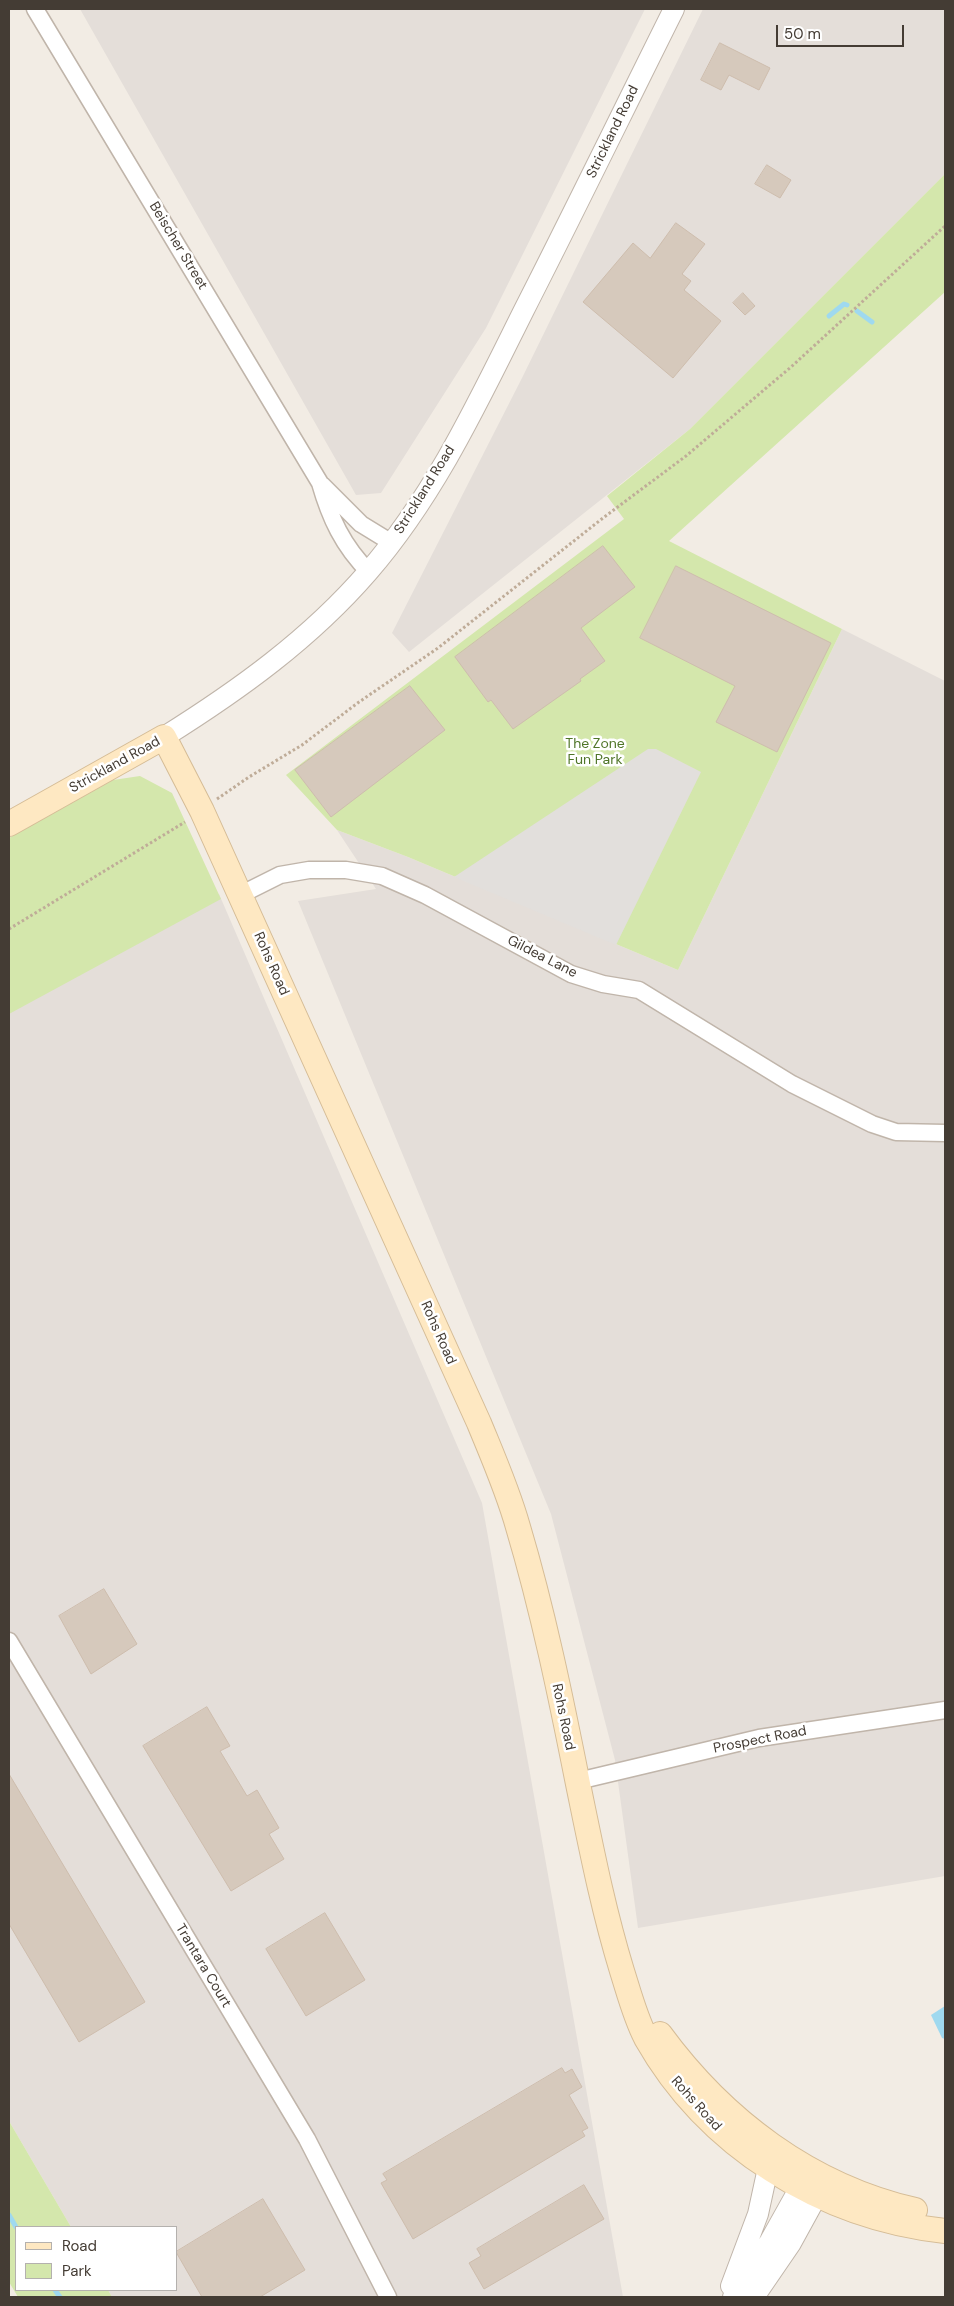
<!DOCTYPE html>
<html>
<head>
<meta charset="utf-8">
<style>
	body { margin:0 }
	#map { position:relative; width:954px; height:2306px; overflow:hidden; background:#f2ece4; font-family:"DM Sans",sans-serif }
	canvas { display:block }
	.frame { position:absolute; inset:0; border:10px solid #443c34; pointer-events:none }
	.legend { position:absolute; left:15px; top:2226px; width:162px; height:65px; box-sizing:border-box; background:#fff; border:1px solid #b4b1ae; margin:0; padding:6px 9px; list-style:none; font-size:15px; color:#443c34 }
	.legend li { display:flex; align-items:center; gap:10px; height:25px }
	.legend b { width:25px; border:1px solid #b4b1ae }
	.scale { position:absolute; left:776px; top:25px; width:128px; height:22px; box-sizing:border-box; border:2px solid #443c34; border-top:0; padding-left:6px; font-size:15px; line-height:18px; white-space:nowrap; color:#443c34; -webkit-text-stroke:4px #fff; paint-order:stroke }
</style>
</head>
<body>
<div id="map">
<canvas width="954" height="2306"></canvas>
<div class="frame"></div>
<ul class="legend">
<li><b style="height:6px;background:#fee8c2"></b>Road</li>
<li><b style="height:14px;background:#d4e7ac"></b>Park</li>
</ul>
<div class="scale">50 m</div>
</div>
<script>
const c = document.querySelector('canvas').getContext('2d');
c.lineJoin = 'round';
function paint(path, color) {
  c.fillStyle = color;
  c.fill(path, 'evenodd');
}
function stroke(path, color, width, dash) {
  c.strokeStyle = color;
  c.lineWidth = width;
  c.lineCap = dash ? 'butt' : 'round';
  c.setLineDash(dash || []);
  c.stroke(path);
}
function drawText(font, color, halo, rows, align = 'center') {
  c.font = font + ' "DM Sans",sans-serif';
  c.lineWidth = 5;
  c.setLineDash([]);
  c.textBaseline = 'middle';
  c.strokeStyle = halo;
  c.fillStyle = color;
  for (const [text, x, y, turn = 0] of rows) {
    c.save();
    c.translate(x, y);
    c.rotate((+turn || 0) * Math.PI / 180);
    c.textAlign = isNaN(turn) ? turn : align;
    if (halo) c.strokeText(text, 0, 0);
    c.fillText(text, 0, 0);
    c.restore();
  }
}
paint(new Path2D(`
	M80 9H645L486 328 381 493 356 495Z
	M703 9H945V174L690 429 409 652 392 633 522 378Z
	M842 629 945 681V1876L638 1928 615 1760 551 1514 298 901 376 889 337 830 408 857 678 970Z
	M219 894 482 1503 623 2297H112L108 2290H176V2227H71L9 2121V1010Z`), '#e4ded9');
paint(new Path2D(`
	M945 174V292L669 541 842 629 678 970 408 857 337 830 286 775 624 519 607 496 690 429Z
	M140 776 172 793 221 899 9 1014V838L113 780Z
	M9 2121 71 2227H16V2290H108L112 2297H18L9 2282Z`), '#d4e7ac');
paint(new Path2D(`
	M648 749H656L701 772 616 945 454 877Z`), '#e2dfdc');
paint(new Path2D(`
	M945 2006V2039L942 2038 931 2015Z`), '#9fd9ef');
stroke(new Path2D(`
	M857 311 872 322
	M829 316 844 304 847 305
	M9 2215 16 2227
	M55 2290 60 2297`), '#9fd9ef', 5);
const building = new Path2D(`
	M720 43 770 68 759 90 729 75 721 90 701 80Z
	M767 165 791 180 780 198 755 184Z
	M676 223 705 244 682 274 691 281 684 290 721 321 673 378 583 302 633 243 650 258Z
	M743 293 755 306 745 315 733 303Z
	M603 546 635 587 581 628 605 661 580 679 581 681 513 729 491 700 488 702 455 657Z
	M676 566 831 643 777 752 716 722 735 686 640 638Z
	M410 686 445 730 331 817 295 770Z
	M104 1589 137 1644 91 1674 59 1616Z
	M207 1707 230 1746 220 1751 247 1796 257 1790 279 1828 269 1834 284 1859 231 1891 143 1746Z
	M9 1774 145 2002 79 2042 9 1924Z
	M325 1913 365 1980 306 2016 266 1949Z
	M562 2068 565 2073 572 2069 582 2087 569 2095 588 2128 582 2131 585 2136 413 2239 381 2183 387 2180 383 2174Z
	M584 2185 604 2219 484 2289 469 2263 481 2256 477 2249Z
	M263 2199 305 2270 260 2297H202L176 2252Z`);
paint(building, '#d6c9bc');
stroke(building, '#cebdad', 1);
const minor = new Path2D(`
	M35 9 320 483C330 518 343 546 369 572
	M322 485 361 524 392 543
	M240 895 280 875 309 870H346L382 876 425 895 571 974 603 984 639 990 792 1084 872 1124 896 1132 945 1133
	M9 1641 307 2139 388 2297
	M578 1781 759 1738 945 1710`);
const tertiary = new Path2D(`
	M164 737C239 690 310 639 368 572 435 495 479 400 524 310 575 210 624 109 674 9
	M731 2286 758 2214 768 2168
	M733 2297 770 2241 808 2173
	M754 2297 791 2243 825 2181`);
const secondary = new Path2D(`
	M9 824 164 737 202 811 479 1423C493 1457 508 1491 518 1527 543 1611 561 1698 578 1784 591 1847 603 1909 622 1971 629 1993 635 2017 646 2038 707 2146 822 2218 945 2231
	M660 2034C723 2120 810 2186 915 2210`);
stroke(minor, '#c0b5aa', 19);
stroke(tertiary, '#c0b5aa', 22);
stroke(secondary, '#d5bc96', 26);
stroke(new Path2D(`
	M217 799 249 777 302 745 359 702 438 648 603 518 686 456 791 367 945 226
	M9 929 185 822`), '#bfac98', 3, [2.5, 2.5]);
stroke(minor, '#fff', 16);
stroke(tertiary, '#fff', 20);
stroke(secondary, '#fee8c2', 24);
drawText('14px', '#443c34', '#fff', [
	["Strickland Road",613,132,-64],
	["Beischer Street",178,246,59],
	["Strickland Road",425,490,-58],
	["Strickland Road",115,765,-29],
	["Gildea Lane",542,957,27],
	["Rohs Road",271,964,66],
	["Rohs Road",438,1333,66],
	["Rohs Road",563,1717,78],
	["Prospect Road",760,1740,-11],
	["Trantara Court",203,1966,59],
	["Rohs Road",696,2104,48]
]);
drawText('14px', '#4f7528', '#fff', [
	["The Zone",595,744],
	["Fun Park",595,760]
]);
</script>
</body>
</html>
